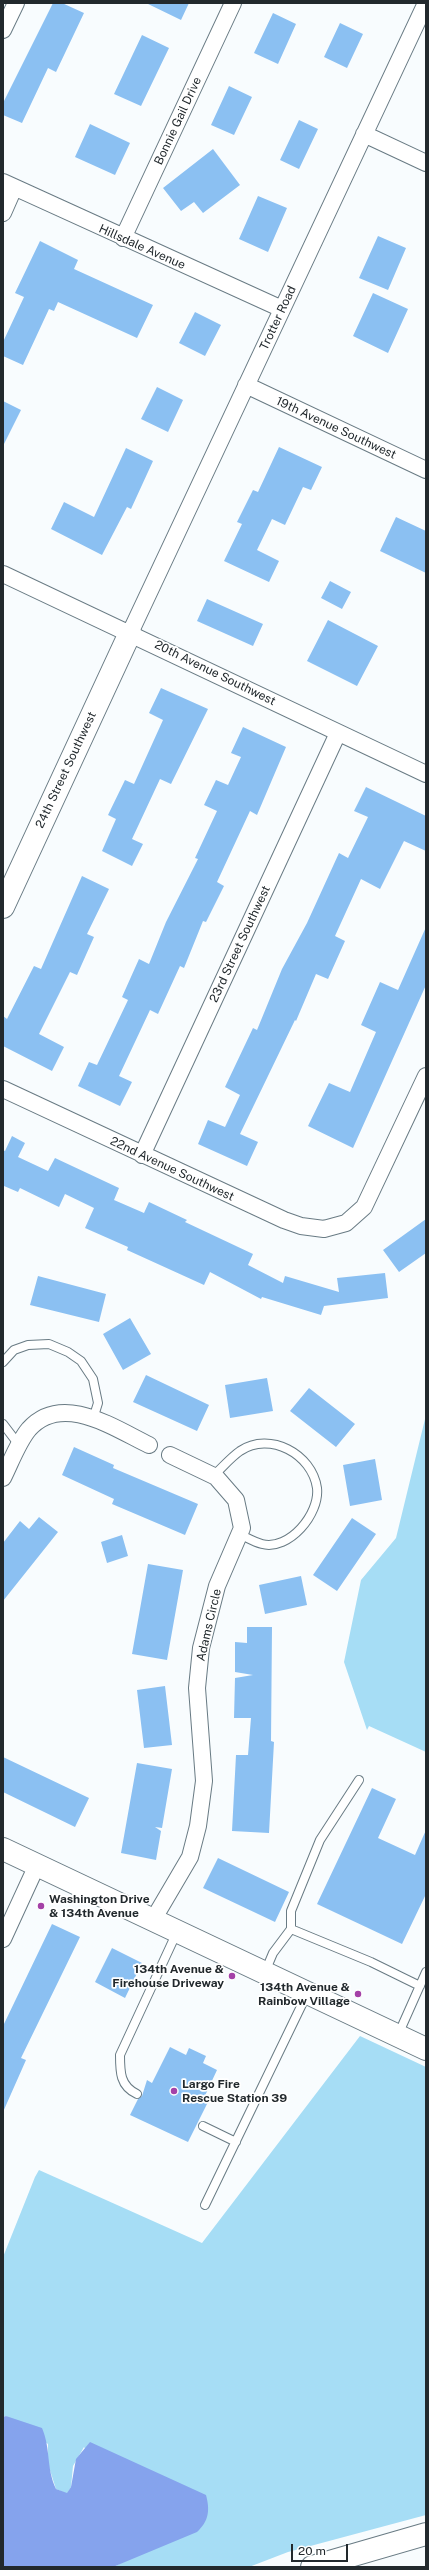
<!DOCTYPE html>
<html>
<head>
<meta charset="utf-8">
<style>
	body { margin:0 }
	#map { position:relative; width:429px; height:2570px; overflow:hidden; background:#f8fcfe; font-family:"Public Sans",sans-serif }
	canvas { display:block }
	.frame { position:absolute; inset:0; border:4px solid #22292d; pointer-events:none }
	.scale { position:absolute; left:291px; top:2544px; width:57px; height:18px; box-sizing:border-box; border:2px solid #22292d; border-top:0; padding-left:5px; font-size:12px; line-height:14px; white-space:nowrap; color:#22292d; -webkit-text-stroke:3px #fff; paint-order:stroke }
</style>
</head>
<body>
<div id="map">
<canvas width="429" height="2570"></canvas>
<div class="frame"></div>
<div class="scale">20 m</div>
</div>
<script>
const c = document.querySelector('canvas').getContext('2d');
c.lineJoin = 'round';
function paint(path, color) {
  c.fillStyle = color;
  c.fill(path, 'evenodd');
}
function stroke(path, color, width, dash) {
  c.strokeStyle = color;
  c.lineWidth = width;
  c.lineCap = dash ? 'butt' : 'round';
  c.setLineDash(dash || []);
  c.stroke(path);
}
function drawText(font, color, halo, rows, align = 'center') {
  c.font = font + ' "Public Sans",sans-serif';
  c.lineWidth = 3.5;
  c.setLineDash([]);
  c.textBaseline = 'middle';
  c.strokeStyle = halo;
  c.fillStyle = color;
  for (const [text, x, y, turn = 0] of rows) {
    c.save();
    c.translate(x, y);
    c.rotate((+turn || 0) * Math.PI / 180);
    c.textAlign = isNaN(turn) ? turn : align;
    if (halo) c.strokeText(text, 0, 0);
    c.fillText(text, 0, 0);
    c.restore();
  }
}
paint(new Path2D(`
	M426 1415V1752L369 1726 367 1730 344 1662 361 1580 396 1538Z
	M360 2036 426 2067V2515L288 2552 249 2567H113L151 2549 84 2447 73 2466 71 2487 67 2494 56 2489 48 2464V2444L6 2416 3 2417V2257L35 2177 39 2170 202 2243Z`), '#a6ddf5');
paint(new Path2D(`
	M6 2416 42 2428C51 2449 46 2468 56 2489L67 2493 71 2487 76 2459 90 2442 206 2495C210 2510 209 2521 197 2532L113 2567H3V2417Z`), '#85a3ed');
paint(new Path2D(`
	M53 3H62L84 13 56 72 48 68 22 123 3 115V103Z
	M146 3H189L181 20Z
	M273 13 296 24 278 64 254 53Z
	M340 23 363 34 347 68 324 57Z
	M142 35 169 48 141 106 114 94Z
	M229 86 252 97 234 135 211 125Z
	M299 120 318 129 299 169 280 160Z
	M90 124 130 143 115 175 75 157Z
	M213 149 240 185 203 213 194 202 181 211 163 188Z
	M258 196 287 208 268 252 239 239Z
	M378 236 406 248 388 290 359 278Z
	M40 241 78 260 74 269 153 305 137 338 58 302 54 311 49 309 23 365 3 356V342L24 297 15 293Z
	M373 293 408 309 388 353 353 336Z
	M195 312 221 325 205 356 179 343Z
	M157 387 183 400 168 432 141 419Z
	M3 401 21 410 3 446Z
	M279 447 322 467 311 490 303 487 285 525 272 519 257 550 279 561 269 582 224 561 242 524 237 522 253 490 258 492Z
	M126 448 153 461 131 509 127 507 102 555 51 529 64 502 94 517Z
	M396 517 426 531V573L380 551Z
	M330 581 351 592 342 609 321 598Z
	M207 599 263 624 253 646 197 621Z
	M328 620 378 646 357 686 307 661Z
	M161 688 208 709 171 784 160 779 132 839 143 844 132 866 102 851 116 819 108 815 125 780 134 784 163 720 149 713Z
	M243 727 286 747 257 815 250 811 217 882 224 886 206 922 203 921 184 968 180 966 158 1014 150 1010 119 1076 132 1082 120 1106 78 1086 89 1062 97 1065 128 1000 122 997 139 959 149 964 166 922 198 859 195 858 217 811 204 805 216 780 228 785 241 757 231 753Z
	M366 787 426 816V851L404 841 380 889 361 879 335 936 345 941 328 979 316 974 296 1021 295 1020 240 1134 258 1142 247 1166 198 1144 208 1120 225 1127 240 1095 225 1087 253 1028 257 1030 282 969 307 923 339 853 348 858 368 817 354 811Z
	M82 876 109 889 87 934 94 937 77 975 70 972 39 1034 64 1047 52 1071 3 1046V1016L7 1019 34 966 41 969Z
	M426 927V985L353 1148 308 1126 329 1083 350 1092 376 1032 361 1025 380 982 398 990Z
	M12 1136 25 1143 18 1157 48 1171 55 1158 119 1188 114 1200 144 1213 149 1202 187 1220 185 1222 253 1254 248 1265 283 1283 285 1276 339 1292 337 1278 385 1273 388 1298 324 1306 321 1315 262 1297 261 1299 210 1272 204 1285 127 1250 128 1247 85 1228 94 1208 65 1194 59 1207 20 1188 18 1192 4 1186 3 1189V1150L5 1151Z
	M426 1219V1253L399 1272 383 1250Z
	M38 1276 106 1294 99 1322 30 1305Z
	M130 1318 151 1354 123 1370 103 1334Z
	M146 1375 209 1405 197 1431 133 1402Z
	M267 1378 273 1411 230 1418 225 1385Z
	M309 1388 355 1424 336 1447 290 1411Z
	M74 1447 114 1465 113 1468 198 1504 185 1535 112 1504 114 1499 62 1475Z
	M375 1459 382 1500 350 1506 343 1465Z
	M39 1517 58 1532 3 1601V1543L20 1521 29 1529Z
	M352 1518 376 1534 337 1591 313 1575Z
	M122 1535 128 1556 107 1563 101 1542Z
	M148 1564 183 1570 167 1660 132 1654Z
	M301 1576 307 1605 265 1614 259 1585Z
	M247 1627H272L271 1741 274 1742 269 1833 232 1831 236 1755H248L251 1718H234L235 1678 253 1675 235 1672V1642L247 1643Z
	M165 1686 172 1745 144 1748 137 1690Z
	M3 1757 89 1798 75 1827 3 1792Z
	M137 1763 172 1769 162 1828 155 1827 161 1831 156 1860 121 1853Z
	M372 1788 396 1799 378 1838 415 1855 426 1830V1894L402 1944 317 1904Z
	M218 1858 289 1892 275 1922 203 1888Z
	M52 1924 80 1937 21 2058 26 2060 3 2112V2026Z
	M112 1948 142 1963 125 1998 95 1982Z
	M170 2047 186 2055 189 2048 206 2056 203 2063 217 2070 203 2100 208 2102 188 2142 130 2115 138 2099 142 2096 147 2080 152 2083Z`), '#8bc0f2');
const lane = new Path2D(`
	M3 1362 14 1350 28 1345 49 1344 68 1352 81 1361 93 1379 98 1403 93 1419
	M3 1424 19 1445
	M213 1476C222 1468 230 1458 240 1451 270 1431 312 1454 317 1488 320 1514 289 1551 262 1544 254 1542 246 1537 239 1534
	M291 1929 371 1962 420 1986
	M265 1972 273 1953 291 1929V1911L320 1840 359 1780
	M398 2035 426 1972
	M137 2094C120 2086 120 2072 120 2055L177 1932
	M203 2126 236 2142
	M205 2205 307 1994`);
const street = new Path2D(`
	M3 30 16 3
	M364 134 426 163
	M3 182 282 309
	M3 213 14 188
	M123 238 233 3
	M246 385 426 470
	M3 574 426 774
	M130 633 426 3
	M3 1089 284 1220 301 1226 324 1229 346 1223 364 1207 426 1076
	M142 1155 338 733
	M3 1478C11 1462 18 1442 29 1429 62 1392 114 1428 149 1445
	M153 1920 190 1857 198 1826 204 1781 197 1688 201 1648 217 1586 242 1528 236 1500 216 1477 170 1455
	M3 1939 37 1865`);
const secondary = new Path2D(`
	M3 907 130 633
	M3 1849 426 2049`);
const primary = new Path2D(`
	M312 2567 426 2534`);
stroke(lane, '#697b84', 10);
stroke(street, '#697b84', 18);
stroke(secondary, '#697b84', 24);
stroke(primary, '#697b84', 24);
stroke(lane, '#fff', 8);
stroke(street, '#fff', 16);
stroke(secondary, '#fff', 22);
stroke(primary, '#fff', 22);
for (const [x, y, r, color] of [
	[41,1906,4,"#a441a7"],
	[232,1976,4,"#a441a7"],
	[358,1994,4,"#a441a7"],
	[174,2091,4,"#a441a7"]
]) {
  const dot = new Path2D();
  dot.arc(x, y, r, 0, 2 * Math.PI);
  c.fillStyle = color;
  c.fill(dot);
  stroke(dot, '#fff', 1.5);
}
drawText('12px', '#22292d', '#fff', [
	["Bonnie Gail Drive",178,121,-65],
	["Hillsdale Avenue",142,247,24],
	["Trotter Road",278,318,-65],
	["19th Avenue Southwest",336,428,25],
	["20th Avenue Southwest",215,673,26],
	["24th Street Southwest",66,770,-65],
	["23rd Street Southwest",240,944,-65],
	["22nd Avenue Southwest",172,1169,25],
	["Adams Circle",209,1625,-77]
]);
drawText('bold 12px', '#22292d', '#fff', [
	["Washington Drive",49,1899],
	["& 134th Avenue",49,1913],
	["134th Avenue &",224,1969,"right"],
	["Firehouse Driveway",224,1983,"right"],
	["134th Avenue &",350,1987,"right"],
	["Rainbow Village",350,2001,"right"],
	["Largo Fire",182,2084],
	["Rescue Station 39",182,2098]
], 'left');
</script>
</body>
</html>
